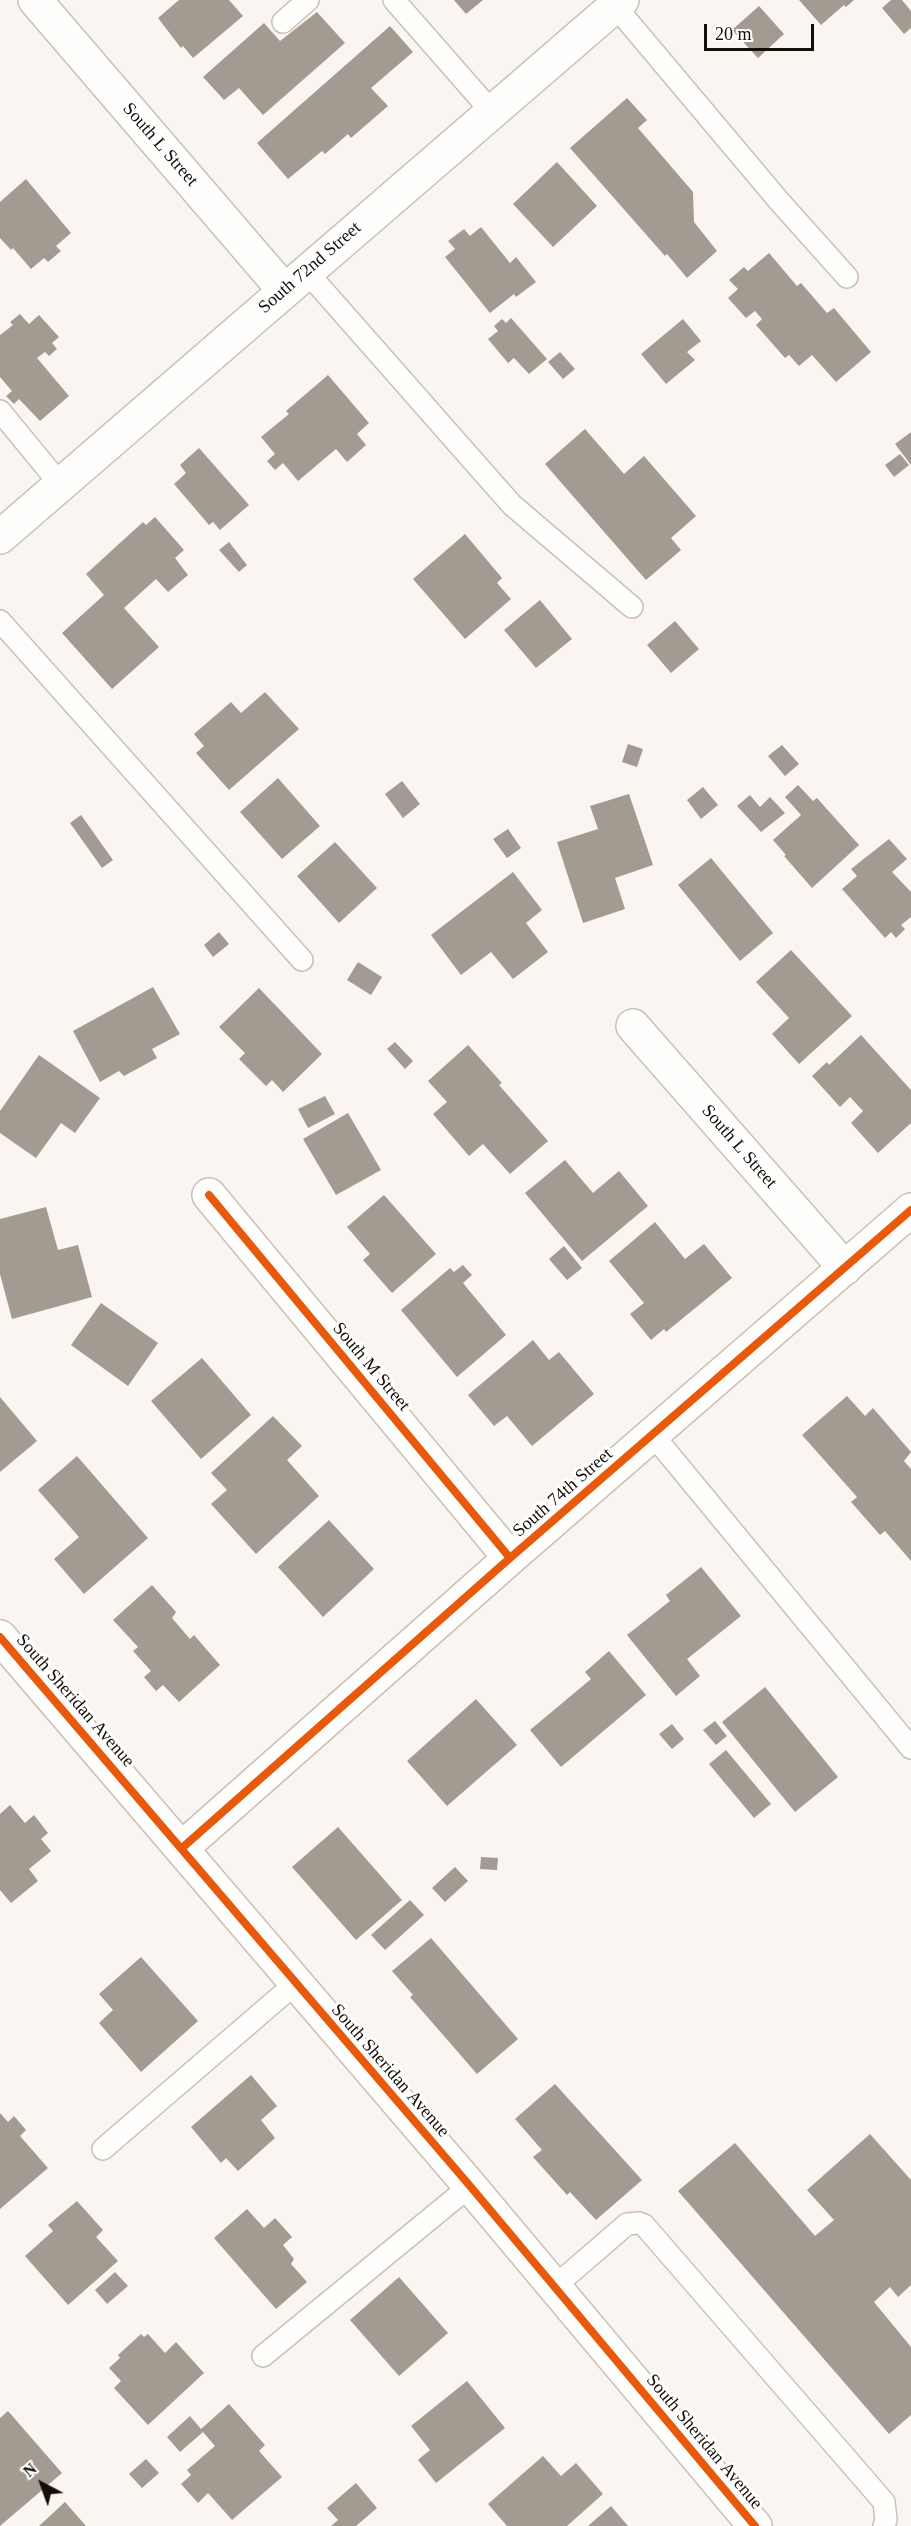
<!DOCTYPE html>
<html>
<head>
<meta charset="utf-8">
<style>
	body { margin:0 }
	#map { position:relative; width:911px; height:2526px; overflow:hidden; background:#faf5f0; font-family:Georgia,serif }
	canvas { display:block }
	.north { position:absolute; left:12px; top:2454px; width:60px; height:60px; -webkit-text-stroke:4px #fff; paint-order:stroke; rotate:319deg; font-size:16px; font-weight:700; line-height:24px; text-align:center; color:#150e07 }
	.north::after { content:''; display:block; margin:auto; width:21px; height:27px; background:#150e07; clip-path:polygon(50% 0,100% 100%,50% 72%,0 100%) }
	.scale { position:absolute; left:704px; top:24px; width:110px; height:27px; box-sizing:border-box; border:3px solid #150e07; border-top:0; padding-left:8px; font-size:18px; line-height:21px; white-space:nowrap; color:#150e07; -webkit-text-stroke:4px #fff; paint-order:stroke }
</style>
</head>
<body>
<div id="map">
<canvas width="911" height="2526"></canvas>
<div class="north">N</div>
<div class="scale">20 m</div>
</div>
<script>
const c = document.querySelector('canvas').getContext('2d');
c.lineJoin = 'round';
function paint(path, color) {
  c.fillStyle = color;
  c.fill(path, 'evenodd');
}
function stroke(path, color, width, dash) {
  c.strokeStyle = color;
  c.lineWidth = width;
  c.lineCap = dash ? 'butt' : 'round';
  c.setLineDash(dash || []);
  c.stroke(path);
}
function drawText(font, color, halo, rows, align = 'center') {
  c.font = font + ' Georgia,serif';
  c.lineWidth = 6;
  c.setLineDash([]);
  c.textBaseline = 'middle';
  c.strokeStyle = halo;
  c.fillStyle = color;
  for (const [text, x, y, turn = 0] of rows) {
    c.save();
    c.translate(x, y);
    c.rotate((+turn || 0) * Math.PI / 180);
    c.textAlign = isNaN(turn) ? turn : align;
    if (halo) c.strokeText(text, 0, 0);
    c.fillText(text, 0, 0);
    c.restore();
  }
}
paint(new Path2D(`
	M179 0H229L243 16 193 58 183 46 181 48 158 18Z
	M454 0H483L466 14Z
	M799 0H854L846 7 844 5 821 25Z
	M891 0H902L911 11V28L904 34 882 8Z
	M759 6 784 34 758 58 732 30Z
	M317 12 345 43 263 115 239 88 224 100 203 77 264 23 280 41Z
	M390 26 413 52 371 88 388 106 351 138 348 134 325 154 322 151 288 179 257 143Z
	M627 98 647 120 638 128 693 192 694 222 717 251 687 278 667 254 665 256 570 148Z
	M557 162 597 206 553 247 513 204Z
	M26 179 71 233 56 246 61 251 48 262 44 258 31 269 13 248 11 250 0 238V202Z
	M481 227 510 263 516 257 536 282 516 297 514 294 490 313 445 257 455 249 448 241 464 229 470 236Z
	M769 253 797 286 801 283 827 313 834 308 871 352 836 382 812 355 799 366 789 355 785 358 756 325 762 319 755 311 746 318 728 298 738 289 729 280 744 267 748 271Z
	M20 314 29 324 39 315 59 337 52 343 57 349 49 356 45 352 37 358 69 396 40 421 19 399 14 404 6 396 12 391 0 377V335L13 325 10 322Z
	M511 318 547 359 529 374 514 358 508 363 488 339 498 331 494 326 502 319 506 323Z
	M683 319 701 341 687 352 695 360 666 384 641 354Z
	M560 352 575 369 563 379 548 362Z
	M328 375 369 423 357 434 366 445 347 462 336 449 298 481 283 463 275 470 267 461 275 454 261 437 289 414 286 411Z
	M585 429 624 474 644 456 696 516 671 538 681 550 646 580 545 464Z
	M911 432V465L895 444Z
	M199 448 249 505 220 530 213 522 209 525 174 484 186 473 180 465Z
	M900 454 909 465 894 477 885 465Z
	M155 517 184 550 175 558 188 575 168 592 156 579 124 608 159 647 112 689 62 633 104 595 86 574 143 522 146 525Z
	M465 534 502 578 497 583 511 599 465 639 413 579Z
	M229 542 247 565 239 572 219 550Z
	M540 600 572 639 536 668 504 630Z
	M675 621 699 649 671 673 647 645Z
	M265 692 299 729 229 790 196 753 204 746 194 734 231 702 241 713Z
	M628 744 643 749 637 767 622 762Z
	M782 745 799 764 785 776 768 756Z
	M278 778 320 826 282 859 240 812Z
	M402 781 420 804 403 818 385 794Z
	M798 785 813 801 817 798 859 845 812 888 784 856 786 855 773 840 801 815 785 797Z
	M703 787 718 805 701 819 687 800Z
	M629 794 653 865 615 878 625 909 583 923 557 842 598 829 590 806Z
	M750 795 760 807 770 797 785 813 761 832 737 806Z
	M81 815 113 860 102 868 70 823Z
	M508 829 521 848 507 858 493 839Z
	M889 839 907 859 892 872 911 892V917L901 925 905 929 896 938 891 932 885 938 842 889 857 876 851 869Z
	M335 842 377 888 339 923 297 876Z
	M711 858 773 933 740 961 678 885Z
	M513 872 542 910 526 923 548 952 513 979 491 952 461 975 431 935Z
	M219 932 229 944 213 957 204 945Z
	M791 950 852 1016 799 1064 772 1034 789 1018 756 982Z
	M358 962 382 977 371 995 347 980Z
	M153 987 180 1034 152 1049 157 1058 124 1076 119 1071 100 1082 73 1031Z
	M259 988 322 1054 283 1092 272 1080 266 1086 239 1059 245 1053 219 1027Z
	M861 1035 911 1090V1123L878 1153 851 1123 863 1111 850 1097 840 1107 812 1076 827 1062 829 1065Z
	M395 1042 413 1061 405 1069 387 1049Z
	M468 1045 502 1083 499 1085 548 1141 510 1174 483 1144 469 1156 433 1114 447 1102 428 1081Z
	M39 1055 100 1098 75 1133 61 1123 36 1158 0 1133V1111Z
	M325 1096 335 1114 308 1128 298 1109Z
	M348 1113 381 1170 336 1195 303 1139Z
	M565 1160 593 1193 619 1171 648 1206 582 1261 525 1193Z
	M384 1195 436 1254 392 1293 363 1260 370 1254 347 1227Z
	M46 1207 58 1250 78 1245 92 1297 12 1319 0 1274V1219Z
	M655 1222 685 1259 704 1244 732 1278 666 1332 664 1329 651 1340 630 1314 644 1303 609 1261Z
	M564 1246 582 1268 567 1280 549 1259Z
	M463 1265 472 1275 463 1283 506 1335 457 1377 401 1310 450 1268 454 1272Z
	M101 1303 158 1343 128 1386 71 1345Z
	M533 1340 549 1360 559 1352 594 1394 532 1446 507 1416 494 1426 468 1395Z
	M202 1358 251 1415 201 1459 151 1401Z
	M847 1396 865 1416 873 1408 911 1452 904 1461 911 1469V1561L885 1531 880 1535 851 1502 857 1497 802 1435Z
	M0 1397 37 1441 0 1472Z
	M273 1416 302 1446 287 1460 319 1496 256 1554 211 1504 227 1490 211 1473Z
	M77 1456 148 1538 84 1594 54 1559 79 1537 38 1490Z
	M329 1520 374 1569 323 1617 278 1567Z
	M701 1567 741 1616 687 1659 700 1676 676 1696 627 1635 670 1601 666 1595Z
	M152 1585 176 1612 172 1618 190 1639 194 1635 220 1665 179 1702 163 1685 156 1691 144 1677 151 1671 133 1651 138 1647 113 1620Z
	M609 1651 646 1695 561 1767 530 1730 591 1679 585 1672Z
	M765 1687 838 1777 795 1812 722 1722Z
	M476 1699 517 1745 447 1806 407 1761Z
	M715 1721 727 1736 716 1745 703 1730Z
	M672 1724 684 1739 672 1749 659 1734Z
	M726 1750 771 1804 754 1818 709 1764Z
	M10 1805 25 1823 34 1815 48 1833 41 1839 51 1851 29 1869 38 1881 11 1903 0 1890V1814Z
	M338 1827 402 1900 356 1940 292 1867Z
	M481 1857 498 1858 497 1870 480 1869Z
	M455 1867 468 1881 445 1902 432 1888Z
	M410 1900 424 1915 385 1950 371 1935Z
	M431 1938 518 2039 477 2074 410 1997 413 1995 392 1971Z
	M141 1957 198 2021 141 2072 99 2023 113 2010 99 1994Z
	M251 2075 277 2106 261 2120 275 2138 238 2171 226 2158 221 2163 191 2127Z
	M555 2084 642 2180 596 2220 570 2192 567 2195 533 2157 542 2150 515 2119Z
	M0 2113 8 2122 14 2116 26 2130 20 2136 48 2168 0 2209Z
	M870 2134 911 2180V2285L898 2297 890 2287 874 2302 911 2347V2415L889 2434 678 2191 735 2143 815 2236 834 2220 807 2190Z
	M77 2201 103 2230 96 2237 118 2261 68 2305 25 2256 53 2231 48 2225Z
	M247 2209 264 2228 275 2218 292 2237 283 2245 294 2259 291 2264 307 2282 276 2309 214 2238Z
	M115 2272 128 2286 107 2304 95 2290Z
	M399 2277 448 2333 399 2376 350 2320Z
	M141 2334 144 2337 148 2334 165 2353 176 2342 204 2373 148 2425 114 2388 121 2381 109 2368 120 2358 118 2355Z
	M467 2381 505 2428 436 2483 418 2460 430 2450 411 2426Z
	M229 2404 265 2445 259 2451 282 2477 232 2520 208 2493 198 2503 181 2484 191 2475 187 2470 215 2446 203 2432 180 2452 167 2437 190 2416 201 2429Z
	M8 2411 62 2473 0 2526V2418Z
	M543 2456 561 2476 576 2463 603 2494 567 2526H507L488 2504Z
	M146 2459 159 2473 142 2488 129 2474Z
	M356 2483 377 2508 356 2526H331L338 2520 327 2508Z
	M65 2502 86 2526H39Z
	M611 2506 628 2526H588Z`), '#a39b92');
const service = new Path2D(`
	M394 0 492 112
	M615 6 779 201 847 277
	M283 22 308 0
	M306 271 512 505 632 607
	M0 411 60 484
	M0 621 302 960
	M653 1435 911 1748
	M103 2149 296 1983
	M554 2287 627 2224 639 2223 644 2225 884 2502 886 2520 884 2526
	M263 2356 470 2186`);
const minor = new Path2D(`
	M35 0 284 290
	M633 1026 845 1268
	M209 1195 510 1558
	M182 1848 510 1558 911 1210`);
const tertiary = new Path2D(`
	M0 1637 470 2186 755 2526`);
const primary = new Path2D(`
	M0 537 622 0`);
stroke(service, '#c7c1ba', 24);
stroke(minor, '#c7c1ba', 36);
stroke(tertiary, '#c7c1ba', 36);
stroke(primary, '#c7c1ba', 36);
stroke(service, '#fefefd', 21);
stroke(minor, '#fefefd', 33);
stroke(tertiary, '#fefefd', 33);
stroke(primary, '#fefefd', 33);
stroke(new Path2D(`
	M209 1195 510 1558
	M0 1637 470 2186 755 2526
	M182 1848 510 1558 911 1210`), '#e8590c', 8);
drawText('18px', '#150e07', '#fff', [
	["South L Street",160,145,49],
	["South 72nd Street",310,268,-41],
	["South L Street",739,1147,49],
	["South M Street",371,1367,50],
	["South 74th Street",563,1493,-41],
	["South Sheridan Avenue",75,1701,49],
	["South Sheridan Avenue",390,2071,49],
	["South Sheridan Avenue",704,2442,50]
]);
</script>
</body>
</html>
